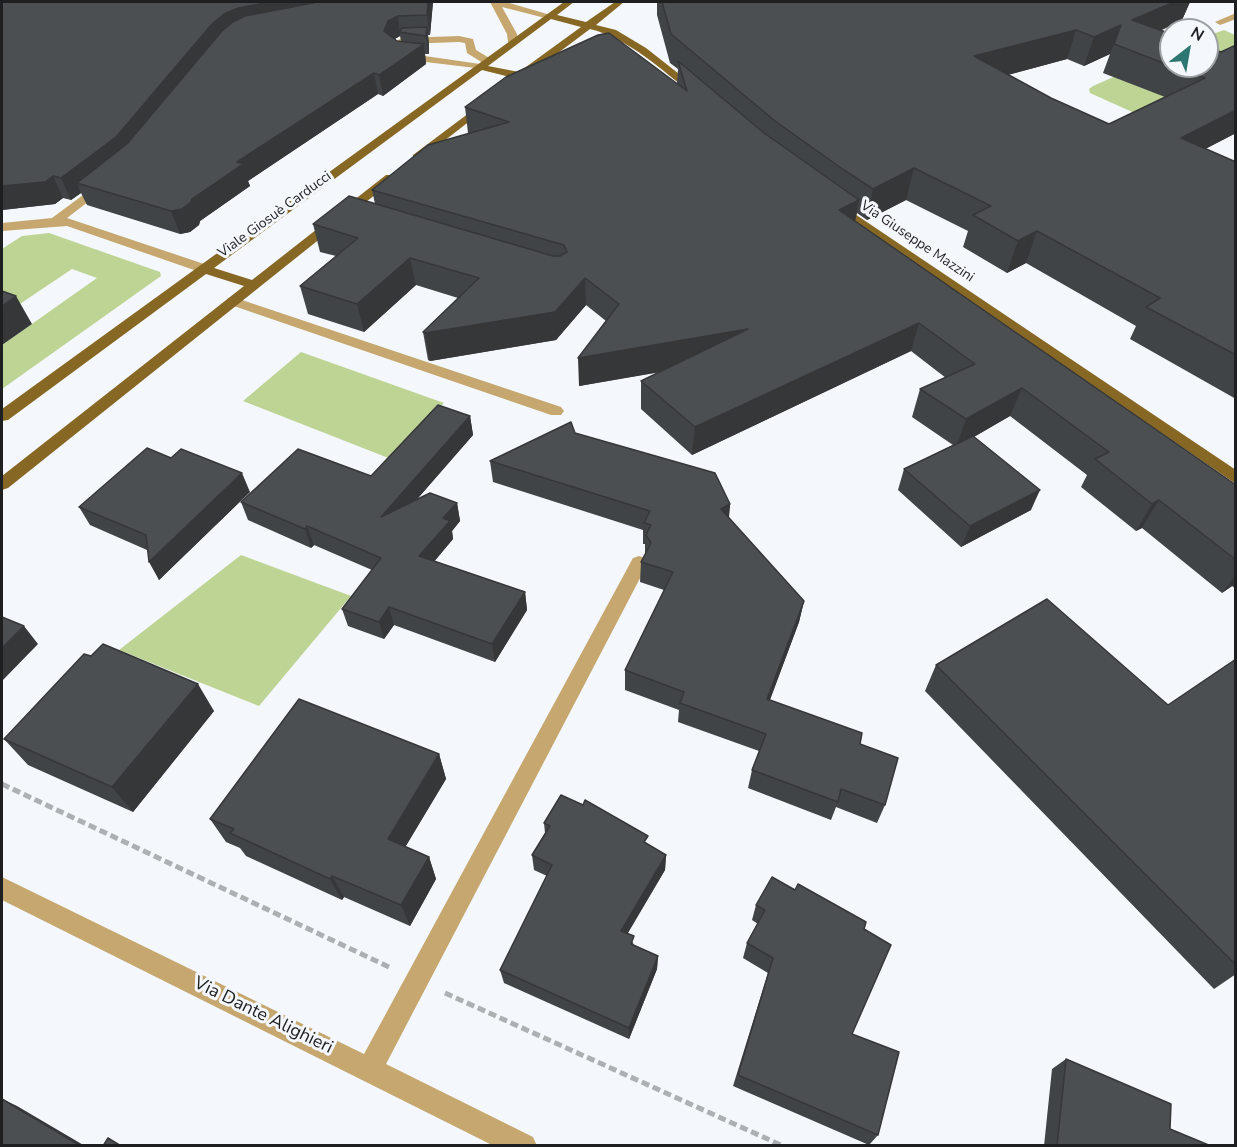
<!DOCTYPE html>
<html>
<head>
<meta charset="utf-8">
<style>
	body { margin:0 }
	#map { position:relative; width:1237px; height:1147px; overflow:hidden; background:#f4f7fb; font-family:"Nunito Sans",sans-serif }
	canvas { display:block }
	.frame { position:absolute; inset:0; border:3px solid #1e1f21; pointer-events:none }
	.north { position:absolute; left:1159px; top:18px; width:60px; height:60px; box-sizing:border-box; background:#f4f7fb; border:2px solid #9ea1a4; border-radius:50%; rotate:31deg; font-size:16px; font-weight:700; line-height:24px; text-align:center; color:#1e1f21 }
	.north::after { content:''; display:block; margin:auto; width:21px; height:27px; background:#2d7672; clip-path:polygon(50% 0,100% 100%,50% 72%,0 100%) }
</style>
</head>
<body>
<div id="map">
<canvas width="1237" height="1147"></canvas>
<div class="frame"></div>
<div class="north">N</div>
</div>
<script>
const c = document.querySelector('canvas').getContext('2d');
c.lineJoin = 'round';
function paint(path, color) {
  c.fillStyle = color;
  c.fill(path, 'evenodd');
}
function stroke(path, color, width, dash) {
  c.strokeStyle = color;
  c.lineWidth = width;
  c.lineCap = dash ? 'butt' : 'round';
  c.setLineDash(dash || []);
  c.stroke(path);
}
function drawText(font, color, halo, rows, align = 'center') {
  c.font = font + ' "Nunito Sans",sans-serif';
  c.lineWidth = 6;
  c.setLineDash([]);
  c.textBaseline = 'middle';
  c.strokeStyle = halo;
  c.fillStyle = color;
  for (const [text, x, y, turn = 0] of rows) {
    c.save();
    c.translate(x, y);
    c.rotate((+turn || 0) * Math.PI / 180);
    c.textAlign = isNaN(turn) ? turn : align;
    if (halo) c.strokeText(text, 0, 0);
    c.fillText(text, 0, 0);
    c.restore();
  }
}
paint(new Path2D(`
	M1224 30 1235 35V68L1132 84 1145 89 1207 104 1159 124 1090 93 1089 89 1093 86 1171 52V66H1207V36Z
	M49 233 160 272 161 276 2 389V345L97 278 72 269 5 314 2 313V249L22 236Z
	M301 352 444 403 391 459 243 401Z
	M241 555 351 596 259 706 119 650Z`), '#bdd494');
stroke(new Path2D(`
	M2 784 389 967
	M445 993 783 1146`), '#adb0b3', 5, [8, 4]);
paint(new Path2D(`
	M490 2H506L554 16 549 19 502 7 517 34 518 42 513 45 508 42 507 34Z
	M1236 13V19L1220 25 1215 22Z
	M459 36 473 39 476 50 491 59V63H483L467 53 465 43 459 42 404 44 400 46V51L404 53 480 64 485 67 484 69 401 59 390 52 392 43 402 38Z
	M102 181 108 185 106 188 67 218 207 265 209 268 207 271H197L67 226 2 231V223L52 218Z
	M233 297 561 407 564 411 561 415H551L228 304 226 301 228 298Z
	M639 556 645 558 648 563 386 1064 533 1137 537 1146H494L2 900V877L364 1054 633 558Z`), '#c5a76f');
paint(new Path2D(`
	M564 2H574L557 15 586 22 615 2H624L596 25 616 30 646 48 702 92 701 94H693C661 70 630 39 590 29L522 80 482 70 214 268 252 280 386 175H394L396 178 8 488 2 490V476L244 286 206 274 8 420 2 421V409ZM551 19 581 27 519 72 488 66Z
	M485 101 489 102V106L421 159H413V155Z
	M837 202 1236 470V484L833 209 831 206Z`), '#876724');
paint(new Path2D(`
	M2 2H433L430 35H428L429 45V54H425L426 64 383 96 378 94 248 181 250 186 200 221 199 225 190 232 180 234 87 205 81 193 71 200 63 198 55 204 2 210ZM400 36 401 41H397L395 39Z
	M657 2H1190L1182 20 1160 31 1221 52 1236 45V133L1205 149 1236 162V399L1130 339 1136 326 1026 263 1007 273 963 247 968 231 906 200 867 220 857 213 855 221 1236 485V589L1232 586 1222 593 1142 528 1136 531 1081 487 1087 475 1010 416 974 437 1031 510 961 547 898 490 904 469 953 445 912 417 920 389 946 378 911 351 692 455 641 409V381L661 372 579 386 606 321 586 305 556 340 430 361 428 360 423 332 458 298 416 285 364 332 308 314 300 286 336 256 320 252 313 224 375 204 372 190 470 133H468L465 107 677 84 678 69 670 63 657 15ZM1110 54 1103 73 1165 97 1109 124 1051 98 1008 75 1067 59 1084 66Z
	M470 416 473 435 417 499 457 503 460 521 452 531 453 539 434 561 525 592 527 610 495 662 394 625 384 639 348 626 342 609 372 570 314 545 311 548 248 520 241 502 371 476Z
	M575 433 730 504 729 518 804 601 799 622 770 700 860 744 885 805 877 823 836 807 831 820 748 788 752 770 759 751 678 722 679 710 625 690V670L664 590 640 582 641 562 645 554V544H643V530L493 482 490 461Z
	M250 492 159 580 147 550 90 525 79 507Z
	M91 656 214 711 133 812 28 765 4 739Z
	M1236 659V974L1214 989 925 691 936 665 1168 705Z
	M439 754 446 779 405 847 429 857 436 879 410 926 344 897 342 900 246 856 240 848 226 842 210 819Z
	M544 823 647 844 666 855 665 870 628 933 634 945 658 956 657 969 629 1039 504 983 500 970 547 876 534 870 532 855 545 833Z
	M756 905 864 929 852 1034 878 1135 869 1145 733 1086 768 973 743 958 747 943 758 924 752 920Z
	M1066 1059 1170 1129 1211 1146H1044L1052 1069Z`), '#414447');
paint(new Path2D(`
	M270 2H363L124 158 77 183 81 193 71 200 61 178 212 24 224 14 238 8Z
	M428 2H433L430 35 427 15Z
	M1174 2H1190L1182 20 1123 48 1132 20Z
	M398 16 400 36 391 41 384 31 388 21Z
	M1121 25 1110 54 1084 66 1094 37Z
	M427 27 429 45V54L426 36Z
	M1076 30 1067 59 966 86 974 56Z
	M424 44 426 64 383 96 379 75Z
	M374 73 378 94 248 181 250 186 200 221 199 225 190 232 180 234 171 211 192 199 237 162Z
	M1236 110V133L1167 169 1181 138Z
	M914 168 906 200 867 220 873 189Z
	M53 176 63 198 55 204 2 210V186Z
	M859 200 854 227 839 210Z
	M1037 231 1026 263 1007 273 1018 241Z
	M410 258 416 285 364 332 357 304Z
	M585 278 586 305 556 340 430 361 425 333Z
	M16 296 32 324 2 345V306Z
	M919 323 911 351 692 455 695 427Z
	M748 329 744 357 579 386 578 358Z
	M1022 388 1010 416 956 447 966 419Z
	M470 416 473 435 386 535 381 517Z
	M242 473 250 492 159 580 149 562Z
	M1040 490 1031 510 961 547 970 526Z
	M1159 500 1142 528 1136 531 1152 504Z
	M457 503 460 521 452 531 453 539 424 574 419 556 443 518Z
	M730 504 728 525 721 509Z
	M307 526 314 545 311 548 305 529Z
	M1236 575V582L1232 586 1222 593Z
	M525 592 527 610 495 662 492 644Z
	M804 601 799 622 763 718 767 699Z
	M389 607 394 625 384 639 379 622Z
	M24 626 38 644 2 681V648Z
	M198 684 214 711 133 812 112 787Z
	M439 754 446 779 397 861 388 839Z
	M666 855 665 870 621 944V931Z
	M429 857 436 879 410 926 401 905Z
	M332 876 344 897 342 900 330 879Z
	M658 956 657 969 629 1039V1028Z
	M2 1099 17 1106 85 1146H81Z`), '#353739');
const building = new Path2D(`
	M2 2H270L238 8 224 14 212 24 116 137 61 178 53 176 45 182 2 186Z
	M318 2H428L427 15 398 16 388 21 384 31 397 41 424 44 379 75 374 73 237 162 243 164 192 199 191 202 182 209 171 211 77 183 127 144 222 31 233 22 245 16Z
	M662 2H1174L1132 20 1171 34V66L1114 44 1121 25 1094 37 1076 30 974 56 1051 98 1109 124 1205 78 1172 66H1207V47L1221 52 1236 45V110L1181 138 1236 162V355L1146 307 1160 298 1037 231 1018 241 973 215 991 206 914 168 873 189 844 170 775 121 671 34Z
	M427 27 426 36 399 32 402 28Z
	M609 33 687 91 678 61 764 133 859 200 839 210 1236 485V560L1159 500 1152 504 1095 459 1109 452 1022 388 966 419 920 389 975 364 919 323 695 427 641 381 748 329 578 358 619 304 585 278 555 312 425 333 423 332 479 278 410 258 357 304 300 286 358 238 313 224 349 196 553 256H560L567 252 564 245 372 190 428 145 509 122 465 107 506 77 598 35Z
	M2 291 16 296 2 306Z
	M438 405 470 416 381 517 430 493 457 503 443 518 450 521 419 556 525 592 492 644 389 607 379 622 342 609 381 558 307 526 305 529 241 502 298 449 371 476Z
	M571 422 575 433 715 473 730 504 721 509 804 601 767 699 862 733 860 744 898 758 885 805 841 789 838 802 752 770 766 734 680 703 684 692 625 670 673 572 641 562 651 543 646 535 651 525 644 523 650 511 490 461Z
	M973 436 1040 490 970 526 904 469Z
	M147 448 171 458 181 449 242 473 149 562 146 535 79 507Z
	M1047 599 1168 705 1236 659V965L936 665Z
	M2 617 24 626 2 648Z
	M103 644 198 684 112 787 4 739 84 654 91 656Z
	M299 699 439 754 388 839 429 857 401 905 332 876 330 879 230 833 234 829 210 819Z
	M561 795 583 805 585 800 648 836 644 842 666 855 621 931 634 936 631 944 658 956 629 1028 500 970 552 865 532 855 550 826 544 823Z
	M772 877 795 890 798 884 866 922 864 929 891 945 852 1034 899 1052 878 1135 738 1075 773 958 747 943 765 910 756 905Z
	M1066 1059 1171 1104 1170 1129 1211 1146H1057Z
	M2 1099 81 1146H2Z
	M108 1138 121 1146H103Z`);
paint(building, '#4c4f52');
stroke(building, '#353739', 1.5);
drawText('14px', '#1e1f21', '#f4f7fb', [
	["Viale Giosuè Carducci",275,215,-36],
	["Via Giuseppe Mazzini",917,242,34]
]);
drawText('18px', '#1e1f21', '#f4f7fb', [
	["Via Dante Alighieri",263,1016,26]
]);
</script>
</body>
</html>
